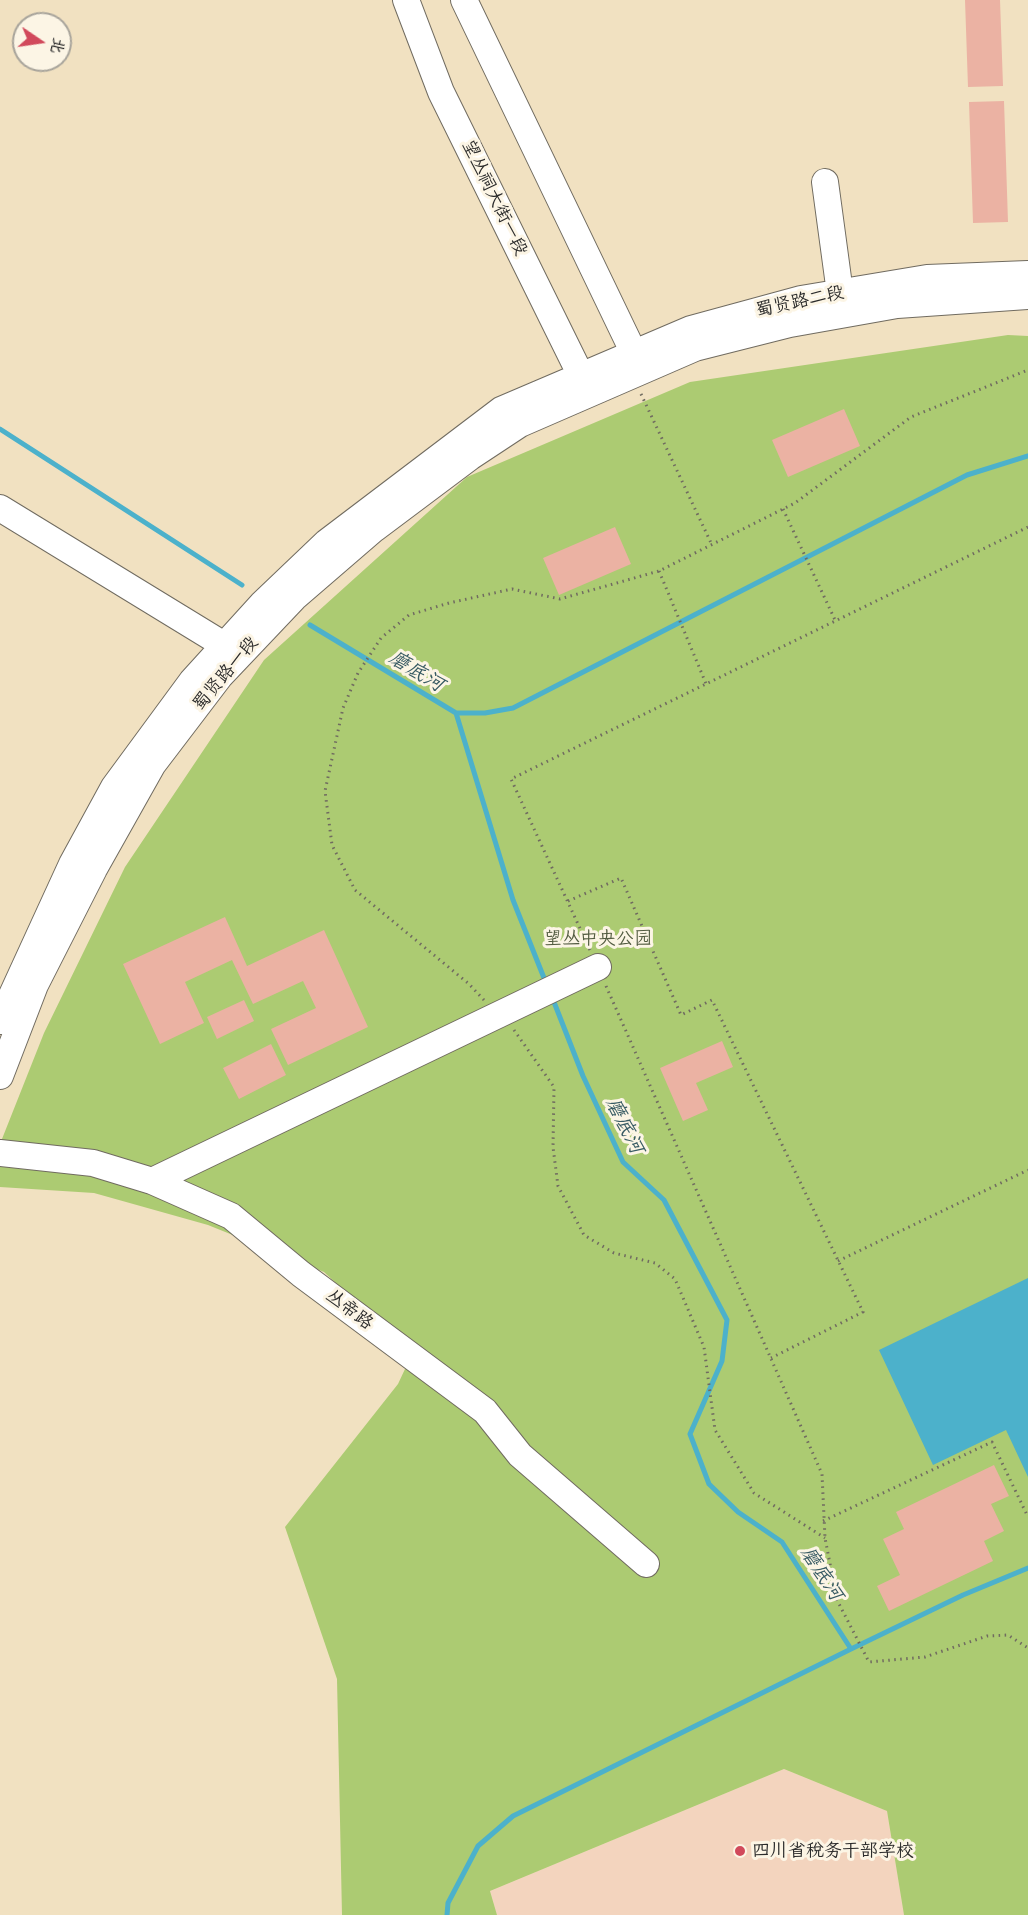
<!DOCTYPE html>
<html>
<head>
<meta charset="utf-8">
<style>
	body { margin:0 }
	#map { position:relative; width:1028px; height:1915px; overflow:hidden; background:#f1e1c1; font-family:Itim,"LXGW WenKai TC",sans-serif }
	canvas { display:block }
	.north { position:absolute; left:12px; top:12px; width:60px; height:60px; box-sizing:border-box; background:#fcf5e5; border:2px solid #a8a49b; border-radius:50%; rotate:103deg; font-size:16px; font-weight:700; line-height:24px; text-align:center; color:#2b2b2b }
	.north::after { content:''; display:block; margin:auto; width:21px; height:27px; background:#d1495b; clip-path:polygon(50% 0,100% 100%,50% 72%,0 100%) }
</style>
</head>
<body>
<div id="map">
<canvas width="1028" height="1915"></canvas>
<div class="north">北</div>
</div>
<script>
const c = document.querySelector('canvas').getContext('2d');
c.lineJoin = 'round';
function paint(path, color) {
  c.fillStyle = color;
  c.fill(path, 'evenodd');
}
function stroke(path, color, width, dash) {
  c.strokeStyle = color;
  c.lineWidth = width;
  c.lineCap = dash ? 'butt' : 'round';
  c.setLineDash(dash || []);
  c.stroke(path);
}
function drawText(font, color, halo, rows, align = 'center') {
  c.font = font + ' Itim,"LXGW WenKai TC",sans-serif';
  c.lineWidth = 6;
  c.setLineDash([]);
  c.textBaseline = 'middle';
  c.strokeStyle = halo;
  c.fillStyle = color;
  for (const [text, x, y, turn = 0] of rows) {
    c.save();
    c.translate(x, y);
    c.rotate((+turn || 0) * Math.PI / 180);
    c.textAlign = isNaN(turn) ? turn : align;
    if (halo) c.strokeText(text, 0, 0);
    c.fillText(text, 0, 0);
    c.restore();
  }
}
paint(new Path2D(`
	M784 1769 887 1811 904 1915H497L490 1891Z`), '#f3d4be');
paint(new Path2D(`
	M1008 335 1028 336V1915H904L887 1811 784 1769 490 1891 497 1915H342L337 1679 285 1527 398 1384 412 1354 324 1272 208 1225 94 1193 0 1187V1144L44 1033 125 867 264 660 467 477 690 382Z`), '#accb72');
paint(new Path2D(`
	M1028 1278V1477L1006 1430 933 1465 879 1350Z`), '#4cb1cb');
stroke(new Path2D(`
	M0 429 242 585
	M310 625 456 713 513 900 546 983
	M456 713H485L513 708 967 475 1028 456
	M552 997 583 1076 623 1162 664 1200 727 1320 722 1361 690 1434 709 1484 738 1512 782 1542 851 1649 963 1595 1028 1568
	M447 1915 448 1903 478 1846 513 1816 851 1649`), '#4cb1cb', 5);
paint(new Path2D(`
	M965 0H1000L1003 86 968 87Z
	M1004 101 1008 222 973 223 969 102Z
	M844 409 860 446 788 477 772 440Z
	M615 527 631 564 559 595 543 558Z
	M225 917 247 966 324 930 368 1027 288 1065 271 1029 316 1008 303 981 253 1004 232 960 185 982 204 1023 160 1044 123 964Z
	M244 1000 254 1021 217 1039 207 1017Z
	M722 1041 733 1067 696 1083 708 1110 683 1121 660 1068Z
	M271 1044 286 1075 239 1099 223 1068Z
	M994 1465 1009 1496 991 1504 1004 1531 984 1541 993 1561 889 1611 877 1586 900 1575 883 1539 904 1529 896 1512Z`), '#ebb2a3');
const minor = new Path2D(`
	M406 0 441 92 588 390
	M464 0 642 370
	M825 182 840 293
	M0 508 224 645
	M0 1021 72 864 114 787 192 681 262 604 327 542 501 410 691 329 801 299 927 278 1028 274
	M0 1076 35 985 94 869 153 764 220 676 294 598 374 529 470 457 520 424 695 348 790 324 897 305 1028 296
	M0 1153 93 1163 152 1181 231 1216 301 1274 485 1411 520 1455 646 1564
	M152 1181 598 967`);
stroke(minor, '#706b60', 28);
stroke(new Path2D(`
	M641 394 712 545
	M783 509 836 622
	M659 571 707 686
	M568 901 621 878 681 1015 712 1000 863 1312 771 1358
	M590 950 511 779 1028 527
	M606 986 822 1474 825 1538 837 1600 869 1662 925 1657 987 1636 1008 1635 1028 1648
	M484 1000 469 984 355 890 332 845 325 791 343 708 358 673 381 638 409 615 449 603 512 589 560 599 659 571 795 503 911 417 1028 370
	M514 1030 554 1087 553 1147 558 1186 584 1235 614 1253 655 1263 675 1279 704 1347 715 1430 754 1493 825 1538
	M838 1261 1028 1170
	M823 1521 992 1442 1028 1517`), '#706b60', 3, [1.5, 4.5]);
stroke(minor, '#fff', 26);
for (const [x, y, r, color] of [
	[740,1851,6,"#d1495b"]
]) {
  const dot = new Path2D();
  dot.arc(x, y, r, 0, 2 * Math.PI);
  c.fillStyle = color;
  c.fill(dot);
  stroke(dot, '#fcf5e5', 2);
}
drawText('18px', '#2b2b2b', '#fcf5e5', [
	["望丛祠大街一段",494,198,64],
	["蜀贤路二段",800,302,-12],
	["蜀贤路一段",226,674,-50],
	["丛帝路",349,1310,37]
]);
drawText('18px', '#525b40', '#fcf5e5', [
	["望丛中央公园",598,939]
]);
drawText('18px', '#2b2b2b', '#fcf5e5', [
	["四川省税务干部学校",752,1851]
], 'left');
drawText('italic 20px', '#375a63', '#fcf5e5', [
	["磨底河",416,672,31],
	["磨底河",624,1126,63],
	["磨底河",821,1574,57]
]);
</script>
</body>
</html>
